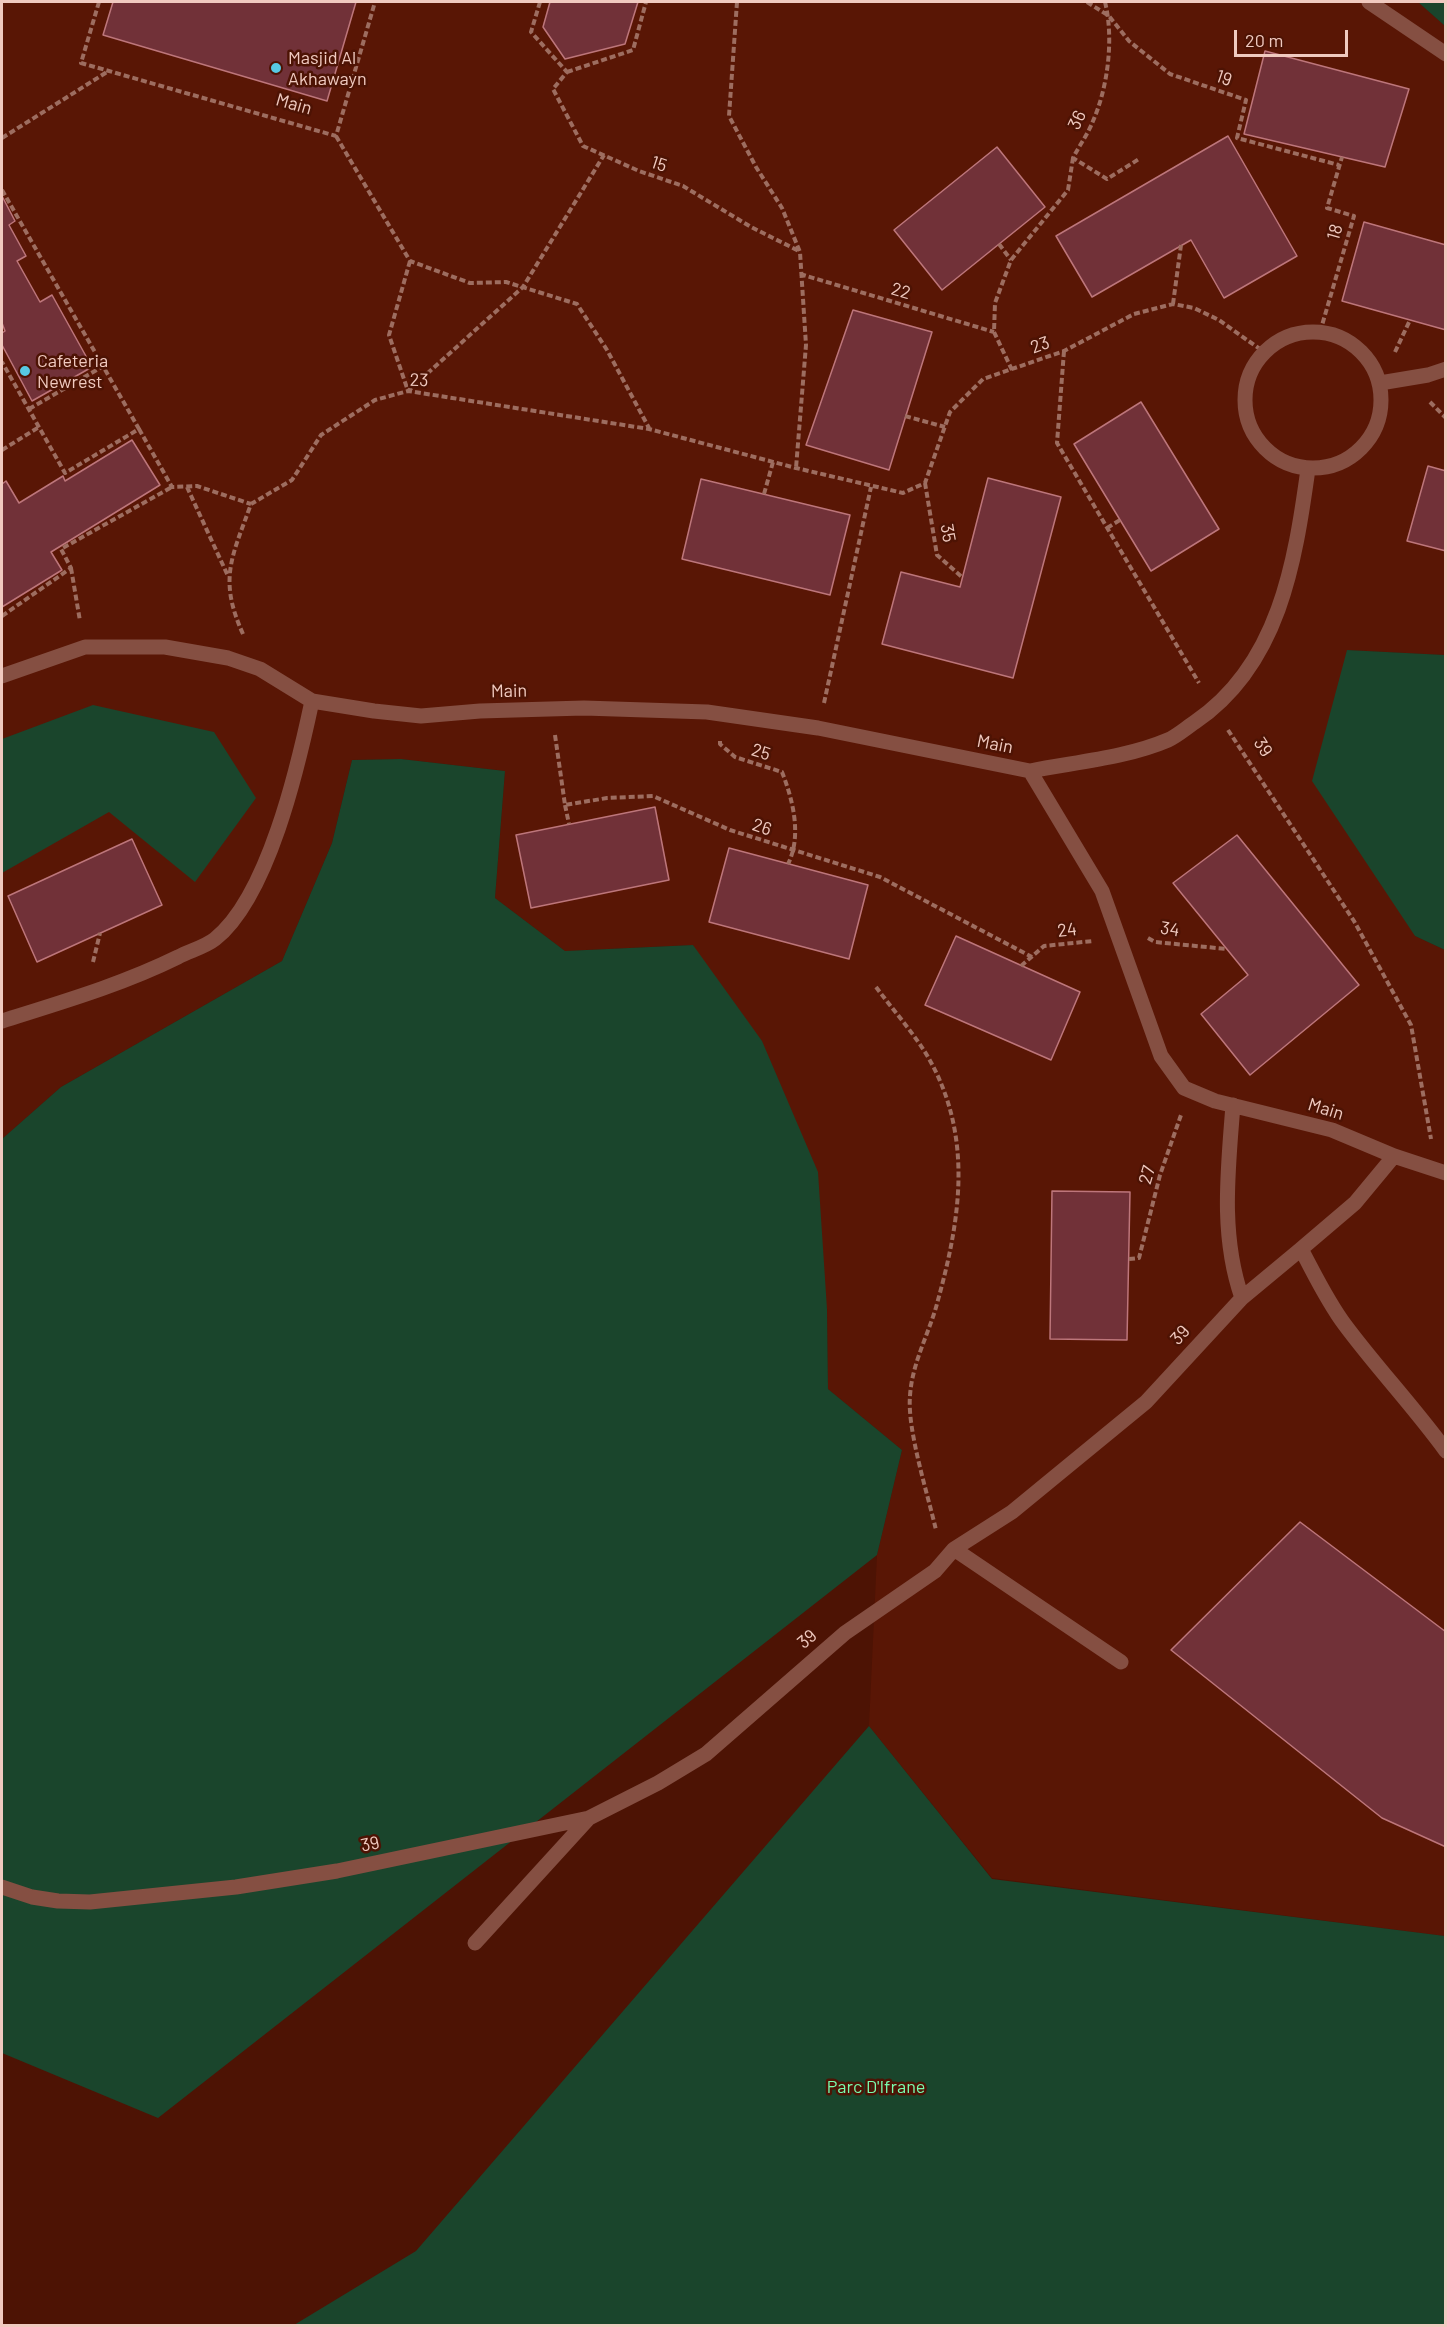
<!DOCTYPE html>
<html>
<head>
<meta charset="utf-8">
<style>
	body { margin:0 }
	#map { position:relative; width:1447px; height:2327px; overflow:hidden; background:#4d1304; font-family:Barlow,sans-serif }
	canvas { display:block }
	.frame { position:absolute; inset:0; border:3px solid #f0cac0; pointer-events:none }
	.scale { position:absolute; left:1234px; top:30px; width:114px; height:27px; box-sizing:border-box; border:3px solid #f0cac0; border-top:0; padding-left:8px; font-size:18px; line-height:21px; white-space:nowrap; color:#f0cac0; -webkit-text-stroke:4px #4d1304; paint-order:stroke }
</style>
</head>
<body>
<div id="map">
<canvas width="1447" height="2327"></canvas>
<div class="frame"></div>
<div class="scale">20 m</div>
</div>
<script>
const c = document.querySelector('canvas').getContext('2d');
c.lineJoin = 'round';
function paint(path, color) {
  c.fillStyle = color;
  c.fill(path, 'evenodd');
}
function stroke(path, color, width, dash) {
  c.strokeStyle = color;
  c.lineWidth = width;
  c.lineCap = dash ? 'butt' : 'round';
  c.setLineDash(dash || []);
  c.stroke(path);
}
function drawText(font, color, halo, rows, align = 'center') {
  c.font = font + ' Barlow,sans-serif';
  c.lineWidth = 5;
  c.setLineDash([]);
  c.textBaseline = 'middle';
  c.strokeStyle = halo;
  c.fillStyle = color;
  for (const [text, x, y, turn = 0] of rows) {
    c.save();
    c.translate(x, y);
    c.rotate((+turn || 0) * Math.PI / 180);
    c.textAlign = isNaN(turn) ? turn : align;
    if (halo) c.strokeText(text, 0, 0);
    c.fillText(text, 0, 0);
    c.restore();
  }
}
paint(new Path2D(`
	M2 2H1418L1445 26V655L1348 650 1415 936 1445 950V1936L992 1878 869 1726 877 1555 902 1450 828 1389 827 1309 693 945 565 951 495 898 505 771 401 759 352 760 332 843 282 961 61 1087 2 1139Z`), '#591605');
paint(new Path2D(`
	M1418 2H1445V26Z
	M1347 650 1445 655V950L1415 936 1312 781Z
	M93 705 214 732 256 798 195 882 109 812 2 873V739Z
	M401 759 505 771 495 898 565 951 693 945 762 1041 818 1172 827 1309 828 1389 902 1450 877 1555 158 2118 2 2053V1139L61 1087 282 961 332 843 352 760Z
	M869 1726 992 1879 1445 1936V2325H294L416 2251Z`), '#1a452c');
const building = new Path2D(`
	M113 2H356L327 101 103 35Z
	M550 2H638L625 44 565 59 543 27Z
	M1265 51 1409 89 1385 167 1244 134Z
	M1228 136 1297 256 1224 298 1191 240 1092 297 1056 236Z
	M997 147 1045 207 942 290 894 230Z
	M2 196 15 221 9 225 26 256 17 261 40 302 52 295 92 367 32 401 2 345V333L5 331 2 323Z
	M1364 222 1446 245V330L1342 301Z
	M853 310 932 332 889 470 806 445Z
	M1141 402 1219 529 1151 571 1074 444Z
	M132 440 160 485 51 552 62 570 2 607V484L6 481 19 503 63 476 65 481Z
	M1428 466 1446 471V551L1407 541Z
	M988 478 1061 497 1013 678 882 644 901 572 960 587Z
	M701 479 850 515 830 595 682 559Z
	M655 807 669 880 531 908 516 835Z
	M1237 835 1359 985 1250 1075 1201 1014 1248 975 1173 883Z
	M132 839 162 905 37 962 8 896Z
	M729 848 868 885 849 959 709 922Z
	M956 936 1080 992 1051 1060 925 1005Z
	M1052 1191 1130 1192 1127 1340 1050 1339Z
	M1300 1522 1446 1632V1847L1382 1818 1171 1650Z`);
paint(building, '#713138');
stroke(building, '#bd767b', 1.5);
stroke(new Path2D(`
	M99 2 81 63 336 136 375 2
	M540 2 531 32 567 72 553 89 583 146 639 171 683 186 751 227 799 251
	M737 2 729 116 756 167 782 208 800 252 806 345 796 468
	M1087 2 1109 16 1129 41 1170 74 1246 100 1237 138 1339 165
	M1105 2C1114 38 1108 87 1093 121 1088 134 1079 146 1073 158L1107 179 1139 159
	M567 72 633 50 646 2
	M336 136 410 261 470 283 506 282 577 304 607 350 649 428
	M2 138 107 72
	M2 190 139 429 65 473 2 362
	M999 244 1011 260
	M410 261 389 335 408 391 523 287 604 155
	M800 274 994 332
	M1173 304 1181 245
	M1320 332 1354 216 1327 208 1342 157
	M1064 351 1057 443 1199 683
	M1395 352 1410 320
	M1012 370 994 332 995 303 1011 260 1068 190 1073 158
	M1430 402 1446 418
	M29 409 102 367
	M905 416 945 427
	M139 429 172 487 197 486 251 504
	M2 450 39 427
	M925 483 937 555 962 577
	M187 487 228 576
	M764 494 773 462
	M1107 528 1120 520
	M71 568 80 621
	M2 616 71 568 61 549 172 487
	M243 634C218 579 232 557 251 504L292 480 321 435 375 400 408 391 649 429 796 468 903 493 925 483 950 412 983 379 1064 351 1134 314 1173 304 1194 308 1219 320 1264 352
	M824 703 871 487
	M1228 730 1354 921 1411 1025 1431 1139
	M555 735 565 805 607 798 653 796 730 830 880 877 1032 957
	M720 741V744L735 757 782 772C793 800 802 836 788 864
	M565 805 569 824
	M1148 938 1155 942 1227 949
	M93 962 100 933
	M1021 966 1044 946 1093 941
	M876 987C893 1010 913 1032 928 1057 973 1135 961 1217 938 1300 930 1332 912 1362 910 1396 907 1430 928 1495 936 1530
	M1129 1259 1139 1258 1160 1175 1181 1115`), '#9d6d60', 4, [6, 3]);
stroke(new Path2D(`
	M1369 2 1446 54
	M1245 400a68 68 0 1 1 136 0a68 68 0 1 1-136 0Z
	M1380 383 1428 375 1446 369
	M2 676 85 647H165L228 658 260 669 312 701 374 711 421 716 480 711 584 708 707 712 818 728 1030 771 1102 891 1161 1056 1184 1088 1215 1101 1332 1130 1394 1156 1355 1203 1301 1249
	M1030 771C1075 762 1126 758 1168 740 1177 736 1186 728 1195 722 1279 665 1295 563 1308 469
	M2 1021C62 1002 121 985 178 957 189 951 205 947 215 939 268 897 298 767 312 701
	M1233 1105C1228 1170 1220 1235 1242 1298
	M1394 1156 1446 1173
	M954 1549 1121 1662
	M2 1887 32 1897 58 1901 90 1902 236 1887 337 1871 589 1818 658 1783 706 1754 845 1633 935 1571 954 1549 1012 1512 1146 1402 1242 1298 1301 1249C1315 1275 1327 1301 1345 1325 1377 1368 1414 1407 1446 1451
	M475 1943 589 1818`), '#854f42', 15);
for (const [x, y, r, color] of [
	[276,68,6,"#57c9e3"],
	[25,371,6,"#57c9e3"]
]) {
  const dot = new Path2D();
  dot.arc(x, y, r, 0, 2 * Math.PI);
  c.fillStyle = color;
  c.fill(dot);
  stroke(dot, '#4d1304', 2);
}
drawText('18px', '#f0cac0', '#4d1304', [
	["Masjid Al",288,58],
	["Akhawayn",288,79],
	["Cafeteria",37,361],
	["Newrest",37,382]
], 'left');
drawText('18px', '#f0cac0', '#4d1304', [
	["19",1224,78,19],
	["Main",294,104,16],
	["36",1077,120,-65],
	["15",659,164,18],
	["18",1335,232,-74],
	["22",901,291,16],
	["23",1040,345,-20],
	["23",419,380,2],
	["35",948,533,80],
	["Main",509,691,-1],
	["Main",995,744,11],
	["39",1263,747,57],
	["25",761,752,18],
	["26",762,827,19],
	["34",1170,929,9],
	["24",1067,930,-6],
	["Main",1326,1109,17],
	["27",1147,1175,-74],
	["39",1180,1335,-48],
	["39",807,1639,-40],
	["39",370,1844,-12]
]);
drawText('18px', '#79fcaf', '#4d1304', [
	["Parc D'Ifrane",876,2087]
]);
</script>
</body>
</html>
